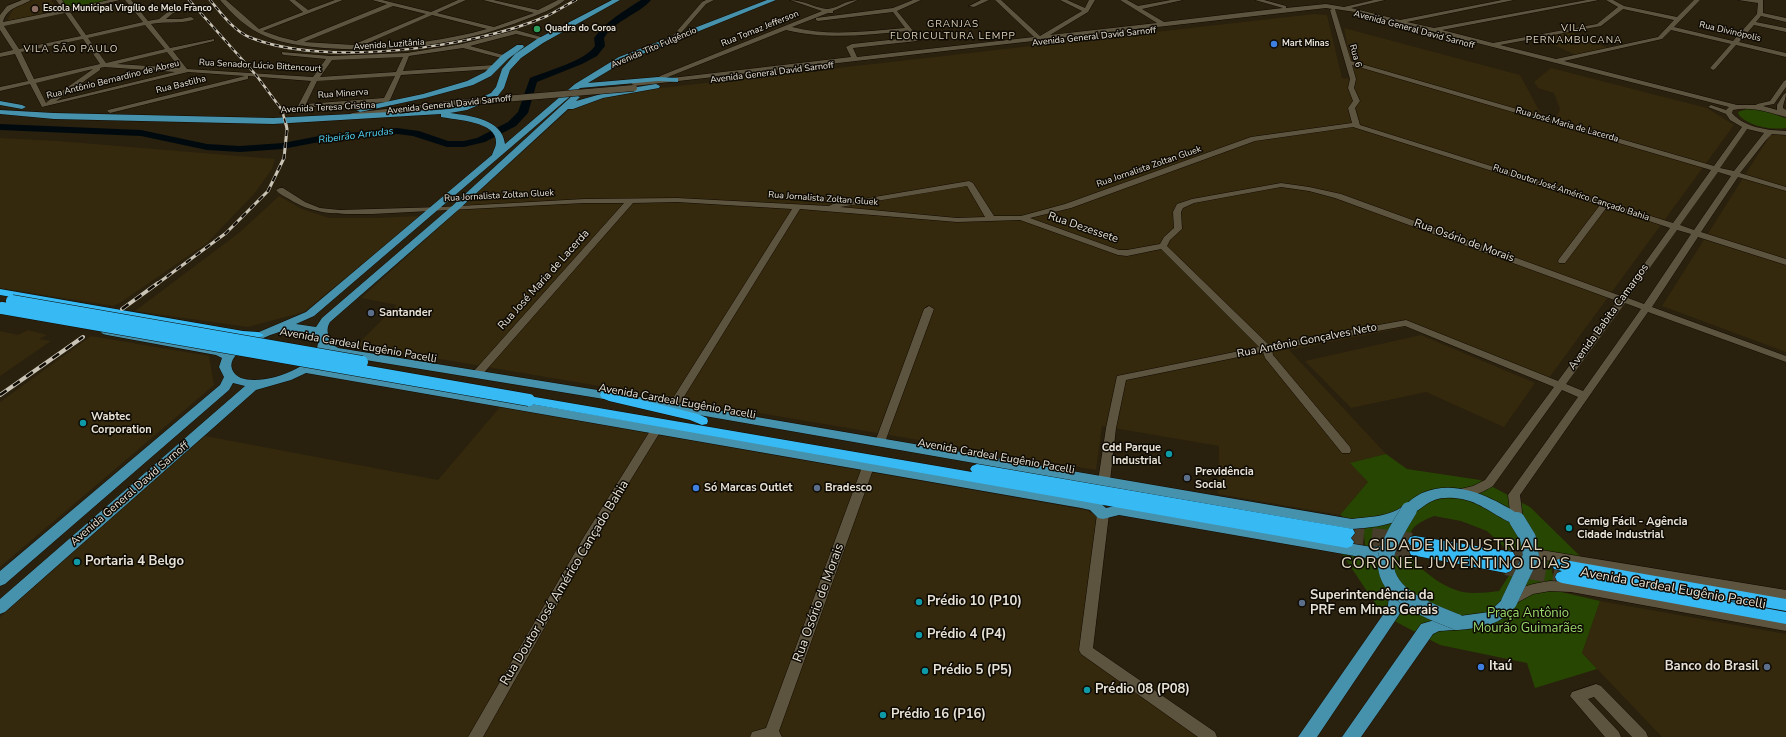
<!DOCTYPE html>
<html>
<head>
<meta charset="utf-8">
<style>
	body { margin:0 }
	canvas { display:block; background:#29200d }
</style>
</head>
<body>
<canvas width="1786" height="737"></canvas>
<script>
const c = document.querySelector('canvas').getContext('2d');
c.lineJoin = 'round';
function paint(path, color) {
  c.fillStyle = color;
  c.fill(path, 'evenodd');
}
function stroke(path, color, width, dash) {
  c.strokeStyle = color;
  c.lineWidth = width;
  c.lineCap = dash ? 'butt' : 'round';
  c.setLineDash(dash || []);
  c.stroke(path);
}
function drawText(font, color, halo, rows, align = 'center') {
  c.font = font + ' "Nunito Sans",sans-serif';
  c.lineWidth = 3;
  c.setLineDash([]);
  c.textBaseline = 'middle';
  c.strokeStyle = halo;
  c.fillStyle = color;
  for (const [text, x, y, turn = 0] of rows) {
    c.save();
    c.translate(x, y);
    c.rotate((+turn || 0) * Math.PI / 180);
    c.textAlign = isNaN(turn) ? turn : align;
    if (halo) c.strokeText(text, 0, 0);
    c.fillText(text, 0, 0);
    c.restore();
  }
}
paint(new Path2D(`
	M34 0H51L58 11 7 21 14 7Z
	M1314 14 1327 15 1342 78 1354 79 1344 28 1520 75 1541 114 1556 118 1560 109 1554 93 1538 88 1534 82 1551 68 1707 108 1734 125 1546 382 1406 327 1289 350 1386 454 1351 463 1368 482 1340 515 1218 494 1219 446 1102 426 1096 470 357 345 397 305 361 298 570 109 617 93Z
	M1571 32 1610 49 1576 55 1538 38Z
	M1771 134 1786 135V352L1662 306Z
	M0 138 58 141 275 159 272 169 254 194 207 243 120 303 113 306 0 288Z
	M279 196 302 209 329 218H375L420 216 304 312 248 327 135 311 240 232Z
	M28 330 47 335 39 339 51 341 0 376V331L18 335Z
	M1421 335 1535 383 1504 427 1426 392 1351 408 1305 361Z
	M91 336 209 356 214 385 0 567V402Z
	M500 407 1086 510 1098 517 1080 652 1200 737H0V617L205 436 438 480Z
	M1600 601 1786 634V737H1662L1582 653Z`), '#34280d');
paint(new Path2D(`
	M62 0H115L69 9Z
	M1747 109 1762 110 1785 118 1786 119V128C1771 130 1750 127 1739 115L1738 112Z
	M1386 454 1407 469 1480 480 1530 507 1582 558 1549 559 1557 591 1600 601 1582 653 1597 669 1535 688 1527 663 1440 645 1383 615 1340 551 1366 554 1363 527 1340 515 1368 482 1350 463ZM1434 516 1461 521 1487 531 1506 549 1510 574 1499 591C1491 592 1482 593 1474 593 1448 593 1426 574 1409 556 1409 530 1408 527 1434 516Z`), '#264602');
paint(new Path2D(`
	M641 0H651C638 15 615 20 604 38L605 46 597 56 582 64 537 82 528 113 516 126 485 142 464 147H447L413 136 397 134 319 142 283 149 240 152 207 150 141 136 0 130V124L141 130 207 144 240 146 283 143 319 136 397 128 419 131 448 141H464L477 138 508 122 518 112 530 78C549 70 583 62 595 46L594 38C606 21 624 11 641 0Z`), '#000a0e');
stroke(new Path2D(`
	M1348 533 1415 541
	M1347 542 1416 551
	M1508 556 1559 565
	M1506 567 1562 577`), '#463d2b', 16, [16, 8]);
const minor = new Path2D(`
	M22 0H31C20 7 7 7 3 22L63 10 56 0H62L68 9 109 0H120L70 12 86 35 143 22 125 0H131L148 21 159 19 169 11 183 8V10L173 13 166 19H181L191 17 194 19 193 20C179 24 165 21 151 24L170 48 214 39V41L173 51 187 69 313 77 326 59 284 55 282 54V52L330 56 407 53 462 44 516 30 548 39 545 41 516 34 470 46 507 56 508 57 505 59 463 48 409 56 403 71 494 65 497 67 494 69 401 75 390 100 387 102 301 108 298 106 311 81 248 76V79L110 113 107 111 108 110 245 76 188 72 42 107 30 84 0 91V87L28 81 15 54 0 57V53L13 50 0 30V15L7 6ZM65 13 81 36 19 49 4 26ZM145 25 165 49 106 63 88 38ZM83 39 100 64 34 79 21 52ZM167 52 180 68 117 64ZM403 57 396 72 320 77 332 60ZM104 67 175 72 56 101 100 70V68ZM93 69 48 101 46 103 36 83ZM395 76 384 98 306 104 317 81Z
	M220 0H226L259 29 303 12 289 0H295L308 10 335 0H343L263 31 280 37 296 41 387 4 372 0H382L431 12 458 0H466L437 13 494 27 534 13 483 0H493L538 10 558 0H565C554 9 538 15 524 20 461 45 391 53 324 48 304 46 283 44 265 36 248 29 232 14 220 0ZM393 6 426 14 355 44 354 45 304 42ZM432 15 487 29C447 40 403 46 361 46Z
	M706 0H714L706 4 675 40H671V38L702 2Z
	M790 0C803 0 818 9 827 9 837 9 845 0 858 0L833 11V13H828L792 27C829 37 867 31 905 28L893 12 818 21 816 20V18L893 8 913 0H921L897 11 914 32 913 33H909L907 31C866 35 827 40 786 30L663 79 851 57 846 47 852 44 917 37 920 39 917 41 853 48 857 57 1034 37 995 0H1001L1040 36 1082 11 1060 0H1067L1085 8 1089 0H1095L1088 12 1050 35 1157 23 1120 0H1127L1138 6 1171 0H1183L1142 9 1164 22 1283 8 1255 0H1264L1286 6V8L1326 4 1344 7 1374 0H1385L1351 8 1400 20 1502 0H1514L1407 22 1434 28 1587 0H1599L1442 30 1493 43 1597 24 1618 7 1606 0H1613L1624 6 1677 17 1694 0H1700L1674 27 1733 41 1757 14 1758 3 1738 0H1763V13L1786 18V22L1761 16 1756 22 1786 28V32L1754 25 1739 42 1786 53V57L1736 45 1715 69 1713 70 1710 68 1731 44 1671 30 1662 39 1564 61 1737 105H1756L1757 104 1770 101 1784 81 1786 80V87L1774 104 1763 106 1777 110V105L1784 94 1786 93C1786 99 1783 103 1783 108L1786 110V117C1768 112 1751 106 1733 110L1732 113C1745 128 1767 130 1786 131V135L1772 134 1766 140 1740 173 1786 187V191L1738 177 1701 232 1786 259V265L1698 237 1652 307 1786 356V362L1648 312 1520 495 1523 520 1521 523 1517 524 1513 523 1511 520 1508 495 1578 397 1562 390 1493 486C1483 492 1468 500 1456 496L1454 493 1456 490 1473 486 1485 480 1554 387 1405 326 1272 350 1273 355 1350 447 1351 450 1350 453H1342L1265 358 1263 352 1126 380 1116 428 1110 481 1108 484H1100L1098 481 1106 428 1117 376 1259 347 1161 249 1127 256 1118 255 1020 220 957 222 800 209 677 408 673 409 668 406 792 209 677 202 633 203 481 376H473L472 374 473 372 624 203H584L372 214C342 214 315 216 289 199 284 196 279 194 276 190L280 188H283L305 202 320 208 340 210 442 207 584 199 677 198 829 206 833 204 969 181 973 183 994 216H1021L1065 204 1251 137 1352 123 1348 108 1353 101 1348 88 1350 79 1330 10 1332 9 1326 8 634 86 631 84 634 82 662 79 659 77 660 76 822 11ZM1335 9 1355 12 1729 107 1726 110 1711 105 1708 107 1726 114 1730 120 1742 127 1714 166 1351 61ZM1623 9 1674 20 1658 37 1556 59 1500 45 1601 26ZM1352 65 1711 170 1673 223 1360 125 1355 108 1360 101 1354 88 1356 79ZM1353 127 1600 205 1559 259 1558 261 1559 263H1565L1607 207 1670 228 1621 296 1341 194 1309 187 1281 183 1192 199 1177 204 1173 212 1174 228 1164 237 1160 244 1127 250H1119L1030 218 1071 208 1255 141ZM1747 129 1764 133 1734 171 1720 168ZM1718 172 1731 176 1694 230 1680 225ZM967 186 985 217 957 218 840 207ZM1281 187 1309 191 1335 198 1617 301 1558 381 1406 320 1269 345 1167 246 1170 240 1182 229 1181 212 1183 208 1194 203ZM1677 230 1691 234 1644 304 1628 298ZM1625 303 1641 309 1583 391 1566 384Z
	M981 0H989L974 7 969 6Z
	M445 102 447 103V105L352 117 349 115 352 113Z
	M929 306 934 309 885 442 884 445H876L875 442 924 309Z
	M657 425 662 429 593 541 483 737H468L585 535 653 426Z
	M868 463 872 464 874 467 779 731 782 737H750L752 732 766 728 862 467 864 464Z
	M1103 510 1107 511 1109 514 1093 648 1215 732 1217 737H1198L1081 654 1079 650 1097 514 1099 511Z
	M1541 550 1786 590V600L1553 561 1527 559 1525 556 1527 553Z
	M1550 581 1571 582 1786 621V631L1571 592 1550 591 1533 594 1511 606 1506 605 1505 601C1512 587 1536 583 1550 581Z
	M1596 684 1601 686 1646 732 1648 737H1632L1594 697 1588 699 1619 732 1621 737H1605L1570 696 1572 692Z`);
const major = new Path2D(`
	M612 0H620L543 43 521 58 510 70 504 88 497 97 467 110 450 113C471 116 502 119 505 144L575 84 619 57 767 0H776L625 61 588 83 658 77 678 78V82L658 81 580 88 314 316 296 324 316 327 322 318 451 207 573 95H576L580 97 576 101 612 91 656 84 660 86 659 88 603 98 573 109H568L457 211 330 322C325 331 329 334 330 343L338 348 616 393 620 394 622 397 620 400 616 401 335 355 327 352 315 367 1081 498 1099 502 1106 508 1119 505 1372 547 1389 545 1394 547 1396 551 1394 555 1372 559 1119 515 1103 519 1098 518 1090 510 1081 508 306 373 291 380 256 390 5 612 0 614V599L245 386 233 383 229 390 5 584 0 586V571L220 385 224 377 219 367 222 358 216 355 107 335 103 334 101 332 103 330 107 329 219 348 227 351 245 338 306 312 492 155C493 151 496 147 496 143 498 121 455 120 441 117V114L273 124 54 119 0 114V110L54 113 273 118 449 109 462 106 491 93 496 87 502 69 515 54 537 39ZM279 332H307L318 339C321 368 263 386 241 378 237 376 234 374 232 369 226 351 267 336 279 332Z
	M517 45H523L524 47 508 59 491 76 473 85 425 98 360 112 356 110 357 108 423 94 467 81 485 72 502 55Z
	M0 101 22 105 26 107 22 109 0 105Z
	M640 397 1352 519C1367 517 1383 517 1397 510 1406 505 1413 497 1422 493 1457 478 1493 498 1522 516L1524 520 1522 524 1517 525C1498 519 1483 503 1462 499 1426 493 1427 510 1400 520 1385 526 1368 528 1352 529L636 404 634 401 636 398Z
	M1396 584 1401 586C1407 596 1404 606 1399 615L1317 737H1298L1387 609C1390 601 1387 593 1391 586Z
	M1509 596 1514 598 1517 602C1502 631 1466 629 1439 631L1433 634 1361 737H1342L1421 624 1438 619 1489 612 1504 598Z`);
const highway = new Path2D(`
	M0 289 243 331 258 332 264 335 258 338 243 337 0 295Z
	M606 391 698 414 707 418 708 421 707 424 702 425 690 420 609 401 602 398 600 395 602 392Z
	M529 396 972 472 970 469 972 466 977 464 1348 528 1353 529 1355 533 1351 538 1354 542 1352 546 1347 548 525 403 523 400 525 397Z
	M1415 536 1513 552 1515 556 1513 560 1507 561 1511 563 1513 567 1511 571 1506 573 1411 555 1409 551 1411 547 1414 546 1410 545 1408 541 1410 537Z
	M1559 559 1786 599V611L1629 583 1786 612V624L1562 583 1557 581 1555 577 1557 573 1562 571 1554 569 1552 565 1554 561Z`);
stroke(minor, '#110900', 1);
stroke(major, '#110900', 1);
stroke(highway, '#110900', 1);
paint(minor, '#5d543f');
paint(major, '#4691ab');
paint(highway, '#37b9f3');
const railFar2 = new Path2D(`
	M189 0 256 75 282 110 286 125
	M210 0C221 13 233 30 249 37 324 68 474 48 547 16 557 11 566 5 576 0`);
const railFar1 = new Path2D(`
	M157 284 226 233 268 191 284 158 287 129 286 124`);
const rail = new Path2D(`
	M122 309 158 283
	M0 395 83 337`);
stroke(railFar2, '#cac4b7', 2.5);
stroke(railFar1, '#cac4b7', 3);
stroke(rail, '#cac4b7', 4);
stroke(railFar2, '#0e0a04', 1.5, [4.5]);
stroke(railFar1, '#0e0a04', 2, [6]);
stroke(rail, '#0e0a04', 2.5, [8]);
const minorBridge = new Path2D(`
	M445 104 634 88`);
const majorBridge = new Path2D(`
	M1409 510C1402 522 1388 543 1386 557 1381 595 1429 611 1457 622
	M1509 602 1531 556 1528 538 1517 520`);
const highwayBridge = new Path2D(`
	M12 301 362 362
	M2 308 529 400`);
stroke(minorBridge, '#110900', 7, []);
stroke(majorBridge, '#110900', 16, []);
stroke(highwayBridge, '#110900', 13, []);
stroke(minorBridge, '#5d543f', 6);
stroke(majorBridge, '#4691ab', 16);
stroke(highwayBridge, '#37b9f3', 12);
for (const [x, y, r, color] of [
	[35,9,4,"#8d6e63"],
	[537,29,4,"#2e9e5b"],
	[1274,44,4,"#3f7fe0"],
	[371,313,4,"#5c6f8a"],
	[83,423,4,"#0f9aa8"],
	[1169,454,4,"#0f9aa8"],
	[1187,478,4,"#5c6f8a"],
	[696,488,4,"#3f7fe0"],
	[817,488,4,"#5c6f8a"],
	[1569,528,4,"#0f9aa8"],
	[77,562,4,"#0f9aa8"],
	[919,602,4,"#0f9aa8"],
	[1302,603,4,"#5c6f8a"],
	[919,635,4,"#0f9aa8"],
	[1481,667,4,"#3f7fe0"],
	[1767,667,4,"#5c6f8a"],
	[925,671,4,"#0f9aa8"],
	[1087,690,4,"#0f9aa8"],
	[883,715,4,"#0f9aa8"]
]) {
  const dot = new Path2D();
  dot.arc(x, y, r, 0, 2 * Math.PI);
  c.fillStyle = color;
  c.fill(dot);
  stroke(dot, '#0e0a04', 1.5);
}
drawText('bold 9px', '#e8e2d6', '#0e0a04', [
	["Escola Municipal Virgílio de Melo Franco",43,9],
	["Quadra do Coroa",545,29],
	["Mart Minas",1282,44]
], 'left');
drawText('9px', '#e8e2d6', '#0e0a04', [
	["Rua Tomaz Jefferson",760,29,-22],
	["Avenida General David Sarnoff",1414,30,15],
	["Rua Divinópolis",1730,32,13],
	["Avenida General David Sarnoff",1094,37,-6],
	["Avenida Luzitânia",389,45,-4],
	["Avenida Tito Fulgêncio",654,48,-23],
	["Rua 6",1355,56,74],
	["Rua Senador Lúcio Bittencourt",260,66,3],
	["Avenida General David Sarnoff",772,73,-7],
	["Rua Antônio Bernardino de Abreu",113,80,-14],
	["Rua Bastilha",181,85,-14],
	["Rua Minerva",343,94,-4],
	["Avenida General David Sarnoff",449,105,-6],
	["Avenida Teresa Cristina",328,108,-3],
	["Rua José Maria de Lacerda",1567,125,16],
	["Rua Jornalista Zoltan Gluek",1149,167,-19],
	["Rua Doutor José Américo Cançado Bahia",1571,193,18],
	["Rua Jornalista Zoltan Gluek",499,196,-3],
	["Rua Jornalista Zoltan Gluek",823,199,4]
]);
c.letterSpacing = '1px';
drawText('10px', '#dfd4bc', '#0e0a04', [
	["GRANJAS",953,25],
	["FLORICULTURA LEMPP",953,37],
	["VILA",1574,29],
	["PERNAMBUCANA",1574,41],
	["VILA SÃO PAULO",71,50]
]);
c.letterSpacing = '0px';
drawText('italic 10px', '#50d4f8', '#0e0a04', [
	["Ribeirão Arrudas",356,136,-7]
]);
drawText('11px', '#e8e2d6', '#0e0a04', [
	["Rua Dezessete",1083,228,19],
	["Rua Osório de Morais",1464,241,20],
	["Rua José Maria de Lacerda",544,280,-48],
	["Avenida Babita Camargos",1609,317,-54],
	["Rua Antônio Gonçalves Neto",1307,341,-11],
	["Avenida Cardeal Eugênio Pacelli",358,346,10],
	["Avenida Cardeal Eugênio Pacelli",677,402,10],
	["Avenida Cardeal Eugênio Pacelli",996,457,10],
	["Avenida General David Sarnoff",130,494,-41]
]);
drawText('bold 11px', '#e8e2d6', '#0e0a04', [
	["Santander",379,313],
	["Wabtec",91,417],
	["Corporation",91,430],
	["Cdd Parque",1161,448,"right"],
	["Industrial",1161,461,"right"],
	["Previdência",1195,472],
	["Social",1195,485],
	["Só Marcas Outlet",704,488],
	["Bradesco",825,488],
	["Cemig Fácil - Agência",1577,522],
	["Cidade Industrial",1577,535]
], 'left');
drawText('bold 13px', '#e8e2d6', '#0e0a04', [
	["Portaria 4 Belgo",85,562],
	["Superintendência da",1310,596],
	["PRF em Minas Gerais",1310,611],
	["Prédio 10 (P10)",927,602],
	["Prédio 4 (P4)",927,635],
	["Itaú",1489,667],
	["Banco do Brasil",1759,667,"right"],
	["Prédio 5 (P5)",933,671],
	["Prédio 08 (P08)",1095,690],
	["Prédio 16 (P16)",891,715]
], 'left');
drawText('13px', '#e8e2d6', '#0e0a04', [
	["Rua Doutor José Américo Cançado Bahia",565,583,-59],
	["Avenida Cardeal Eugênio Pacelli",1673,589,10],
	["Rua Osório de Morais",819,603,-70]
]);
drawText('13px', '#9cda6c', '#0e0a04', [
	["Praça Antônio",1528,614],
	["Mourão Guimarães",1528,629]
]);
c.letterSpacing = '1px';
drawText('16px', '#dfd4bc', '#0e0a04', [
	["CIDADE INDUSTRIAL",1456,546],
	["CORONEL JUVENTINO DIAS",1456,564]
]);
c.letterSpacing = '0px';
</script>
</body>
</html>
